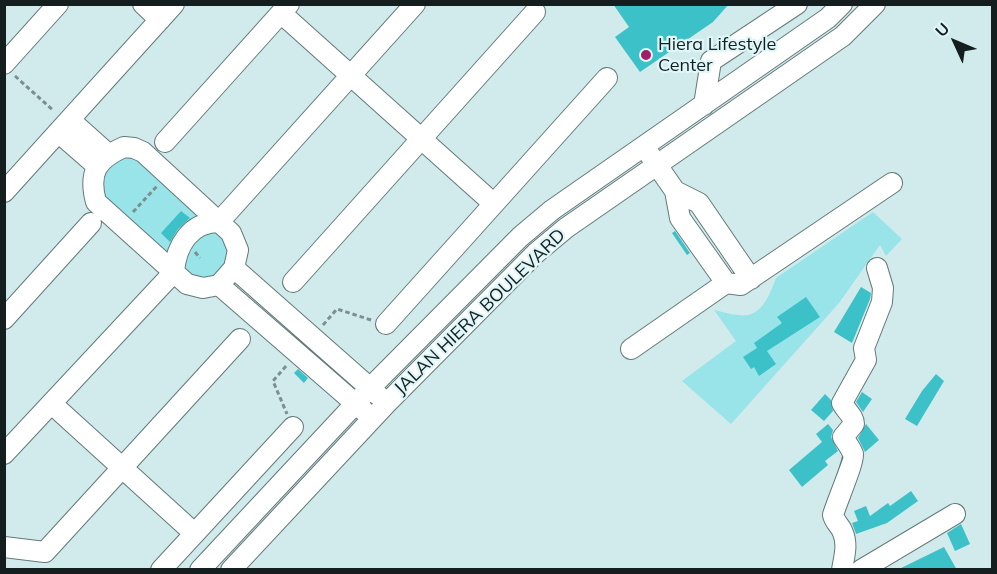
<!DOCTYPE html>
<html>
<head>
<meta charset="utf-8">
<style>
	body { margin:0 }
	#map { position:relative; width:997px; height:574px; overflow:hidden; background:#d1eaeb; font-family:Mulish,sans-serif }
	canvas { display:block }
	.frame { position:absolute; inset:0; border:6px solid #151e1e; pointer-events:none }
	.north { position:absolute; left:925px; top:12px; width:60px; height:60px; -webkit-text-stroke:4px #dff7f9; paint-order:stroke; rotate:314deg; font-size:16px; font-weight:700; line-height:24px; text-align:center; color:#151e1e }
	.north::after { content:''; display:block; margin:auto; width:21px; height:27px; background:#151e1e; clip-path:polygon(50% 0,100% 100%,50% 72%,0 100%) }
</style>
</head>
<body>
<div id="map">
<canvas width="997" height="574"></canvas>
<div class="frame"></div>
<div class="north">U</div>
</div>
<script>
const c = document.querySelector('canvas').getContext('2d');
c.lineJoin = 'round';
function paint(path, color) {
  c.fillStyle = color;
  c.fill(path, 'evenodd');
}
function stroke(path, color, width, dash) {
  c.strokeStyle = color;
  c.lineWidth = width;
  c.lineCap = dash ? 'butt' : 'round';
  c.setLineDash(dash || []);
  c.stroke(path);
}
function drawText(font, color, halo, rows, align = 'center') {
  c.font = font + ' Mulish,sans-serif';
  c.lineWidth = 4.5;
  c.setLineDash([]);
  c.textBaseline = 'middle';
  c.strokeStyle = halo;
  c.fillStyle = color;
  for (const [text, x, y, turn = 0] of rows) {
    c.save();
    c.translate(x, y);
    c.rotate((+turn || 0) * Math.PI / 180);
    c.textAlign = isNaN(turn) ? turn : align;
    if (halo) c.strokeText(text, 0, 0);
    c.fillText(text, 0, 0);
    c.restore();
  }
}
paint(new Path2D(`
	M119 156 140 157 228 240 230 257 215 277 197 280 104 199 102 173Z
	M873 212 902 239 886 256 880 245 839 303 731 424 682 381 736 341 714 310C723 312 739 317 748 315 764 312 771 291 776 278Z`), '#98e4e9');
paint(new Path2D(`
	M613 4H729L713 22 640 72 615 37 629 27Z
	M181 211 190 218 178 229 170 242 161 233Z
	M675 231 690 253 687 255 672 233Z
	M861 287 871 293 870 299 852 343 834 332Z
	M806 297 820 317 767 351 776 364 759 376 754 367 751 369 743 357 757 348 754 343 782 323 777 317Z
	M298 369 308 378 304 383 294 373Z
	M936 374 944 381 917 426 905 419 922 391Z
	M862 392 872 399 863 412 856 402Z
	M825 394 831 400 833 411 824 421 811 410Z
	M828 424 833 430 831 437 838 451 825 461 828 465 802 487 789 470 822 442 816 434Z
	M866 424 879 440 865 452 858 438Z
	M911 491 918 501 887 523 856 534 852 523 858 521 854 511 866 506 870 516 888 503 890 506Z
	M961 524 970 544 955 551 947 533Z
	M944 547 957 570H897Z`), '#3dc1c8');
const minor = new Path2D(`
	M143 4 160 20
	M281 13 494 204
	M4 64 58 4
	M704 105 711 61 797 4
	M70 120 108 154
	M58 132 97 166
	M165 142 289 4
	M124 147 134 148 143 152 231 233 238 250 234 268 219 285 203 288 187 284 96 202C88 172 97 159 124 147Z
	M650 155 675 191 680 218 726 283
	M675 191 699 203 751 279
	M4 192 174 4
	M234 268 378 395
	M293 282 535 12
	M219 285 364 411
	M4 319 91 223
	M386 324 607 78
	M631 349 726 283 741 285 892 183
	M52 404 194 533
	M4 454 174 272C176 246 190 222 219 222L415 4
	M4 547 45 552 240 339
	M161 570 293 427
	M200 570 370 388 520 237 552 210 828 18 842 4
	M231 570 387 403 536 253 566 228 843 36 875 4
	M842 570C844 557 848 545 843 533 841 526 835 523 833 515 836 504 855 460 853 454 851 448 846 442 843 437L854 424C854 416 846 411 842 403L866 360 864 348 882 302 883 288 877 268
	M861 570 955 514`);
stroke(minor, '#63797a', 22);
stroke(new Path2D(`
	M15 76 54 111
	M133 212 157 186
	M195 252 200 258
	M323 325 337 309 371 320
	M286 366 273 381 287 414`), '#7c8e8e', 3, [4.5, 3]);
stroke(minor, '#fff', 20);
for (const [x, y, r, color] of [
	[646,55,6,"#a11d6b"]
]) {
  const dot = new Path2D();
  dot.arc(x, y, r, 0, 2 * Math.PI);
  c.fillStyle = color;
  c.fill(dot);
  stroke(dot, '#dff7f9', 2);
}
drawText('18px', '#151e1e', '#dff7f9', [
	["Hiera Lifestyle",658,45],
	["Center",658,66]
], 'left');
drawText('18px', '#151e1e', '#dff7f9', [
	["JALAN HIERA BOULEVARD",480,312,-44]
]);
</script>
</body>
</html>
